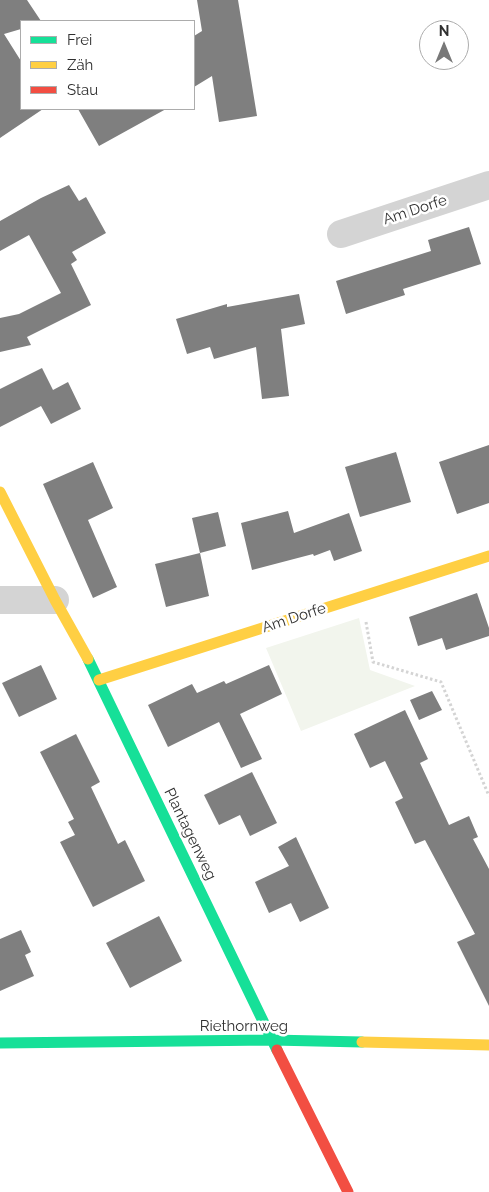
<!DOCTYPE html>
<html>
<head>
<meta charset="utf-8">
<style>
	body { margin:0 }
	#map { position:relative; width:489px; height:1192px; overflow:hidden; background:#fff; font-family:Raleway,sans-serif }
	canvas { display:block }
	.legend { position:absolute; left:20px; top:20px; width:175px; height:90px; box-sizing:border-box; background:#fff; border:1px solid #acacac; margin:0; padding:6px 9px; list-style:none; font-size:15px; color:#303030 }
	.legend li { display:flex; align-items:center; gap:10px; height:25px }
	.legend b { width:25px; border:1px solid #acacac }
	.north { position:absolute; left:419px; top:20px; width:50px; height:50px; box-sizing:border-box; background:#fff; border:1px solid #acacac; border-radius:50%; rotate:0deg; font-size:14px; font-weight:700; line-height:20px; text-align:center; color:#303030 }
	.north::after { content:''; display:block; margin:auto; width:18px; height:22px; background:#787878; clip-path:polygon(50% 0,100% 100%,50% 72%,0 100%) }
</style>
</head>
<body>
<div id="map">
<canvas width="489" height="1192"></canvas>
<ul class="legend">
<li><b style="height:6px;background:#16e098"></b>Frei</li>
<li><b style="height:6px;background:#ffcf43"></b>Zäh</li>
<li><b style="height:6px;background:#f24e42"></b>Stau</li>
</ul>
<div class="north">N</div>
</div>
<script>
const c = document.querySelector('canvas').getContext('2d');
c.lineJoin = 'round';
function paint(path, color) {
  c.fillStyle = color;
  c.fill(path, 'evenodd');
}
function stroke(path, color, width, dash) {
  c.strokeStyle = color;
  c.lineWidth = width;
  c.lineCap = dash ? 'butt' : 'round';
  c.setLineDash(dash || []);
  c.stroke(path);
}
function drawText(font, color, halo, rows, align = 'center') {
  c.font = font + ' Raleway,sans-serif';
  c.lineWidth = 5;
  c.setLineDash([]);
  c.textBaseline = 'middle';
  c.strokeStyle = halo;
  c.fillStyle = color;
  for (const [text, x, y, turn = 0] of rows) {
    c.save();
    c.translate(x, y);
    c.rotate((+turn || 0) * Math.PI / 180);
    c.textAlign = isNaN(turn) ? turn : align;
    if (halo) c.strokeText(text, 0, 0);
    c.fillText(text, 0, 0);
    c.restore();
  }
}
paint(new Path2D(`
	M359 618 370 670 415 686 301 731 266 648Z`), '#f2f5ed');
paint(new Path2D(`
	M0 0H27L41 21H21V29L4 34 21 61V109H43L0 138Z
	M197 0H238L257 116 219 122 212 76 194 87V36L202 31Z
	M78 109H166L99 146Z
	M69 185 79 201 86 197 106 233 72 252 77 260 71 264 91 305 27 337 31 345 0 352V318L19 314 61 293 29 235 0 251V221L41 198Z
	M469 227 481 264 403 289 405 295 346 314 336 281 431 251 428 240Z
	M299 294 305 324 281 329 289 396 262 399 256 347 214 359 210 347 187 354 176 319 227 304V307Z
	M42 368 53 390 68 382 81 409 51 424 41 406 0 427V389Z
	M489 445V503L457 514 439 462Z
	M396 452 411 502 360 517 345 467Z
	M93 462 113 508 88 520 117 587 93 598 43 484Z
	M288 511 294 533 349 513 362 551 334 561 330 550 314 556 313 554 252 570 241 523Z
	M218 512 226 546 200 553 192 518Z
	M200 553 209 596 166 607 155 564Z
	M477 593 489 628V636L446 650 442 638 418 646 409 617Z
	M41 665 57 699 19 717 2 683Z
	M269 665 282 694 240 714 262 759 241 768 219 722 168 747 148 705 192 684 197 693 224 681 226 684Z
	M432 691 442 710 419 720 410 700Z
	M405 710 428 759 420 763 449 825 469 816 478 837 473 839 489 869V1006L457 942 475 934 425 840 415 844 395 802 403 798 385 761 370 768 354 734Z
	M76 734 100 782 91 787 118 844 125 840 145 881 93 907 60 842 75 835 68 822 74 819 40 752Z
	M252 772 277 823 250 836 240 815 219 825 204 795Z
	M296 837 329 908 300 922 291 903 269 913 255 882 289 866 278 847Z
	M159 916 182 961 130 988 106 943Z
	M21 930 31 952 25 955 34 976 0 991V939Z`), '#7f7f7f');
stroke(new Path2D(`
	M366 622 373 662 441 682 489 796`), '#d4d4d4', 3, [2.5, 2.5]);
stroke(new Path2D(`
	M341 234 489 185
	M0 600H55`), '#d4d4d4', 28);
stroke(new Path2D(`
	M88 659 277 1050
	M0 1043 272 1040 362 1042`), '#16e098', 11);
stroke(new Path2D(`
	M0 492 55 600 88 659
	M99 680 489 556
	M362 1042 489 1045`), '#ffcf43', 11);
stroke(new Path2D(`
	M277 1050 348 1192`), '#f24e42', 11);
drawText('15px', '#303030', '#fff', [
	["Am Dorfe",415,210,-18],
	["Am Dorfe",294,618,-18],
	["Plantagenweg",190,834,64],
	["Riethornweg",244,1026]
]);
</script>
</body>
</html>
